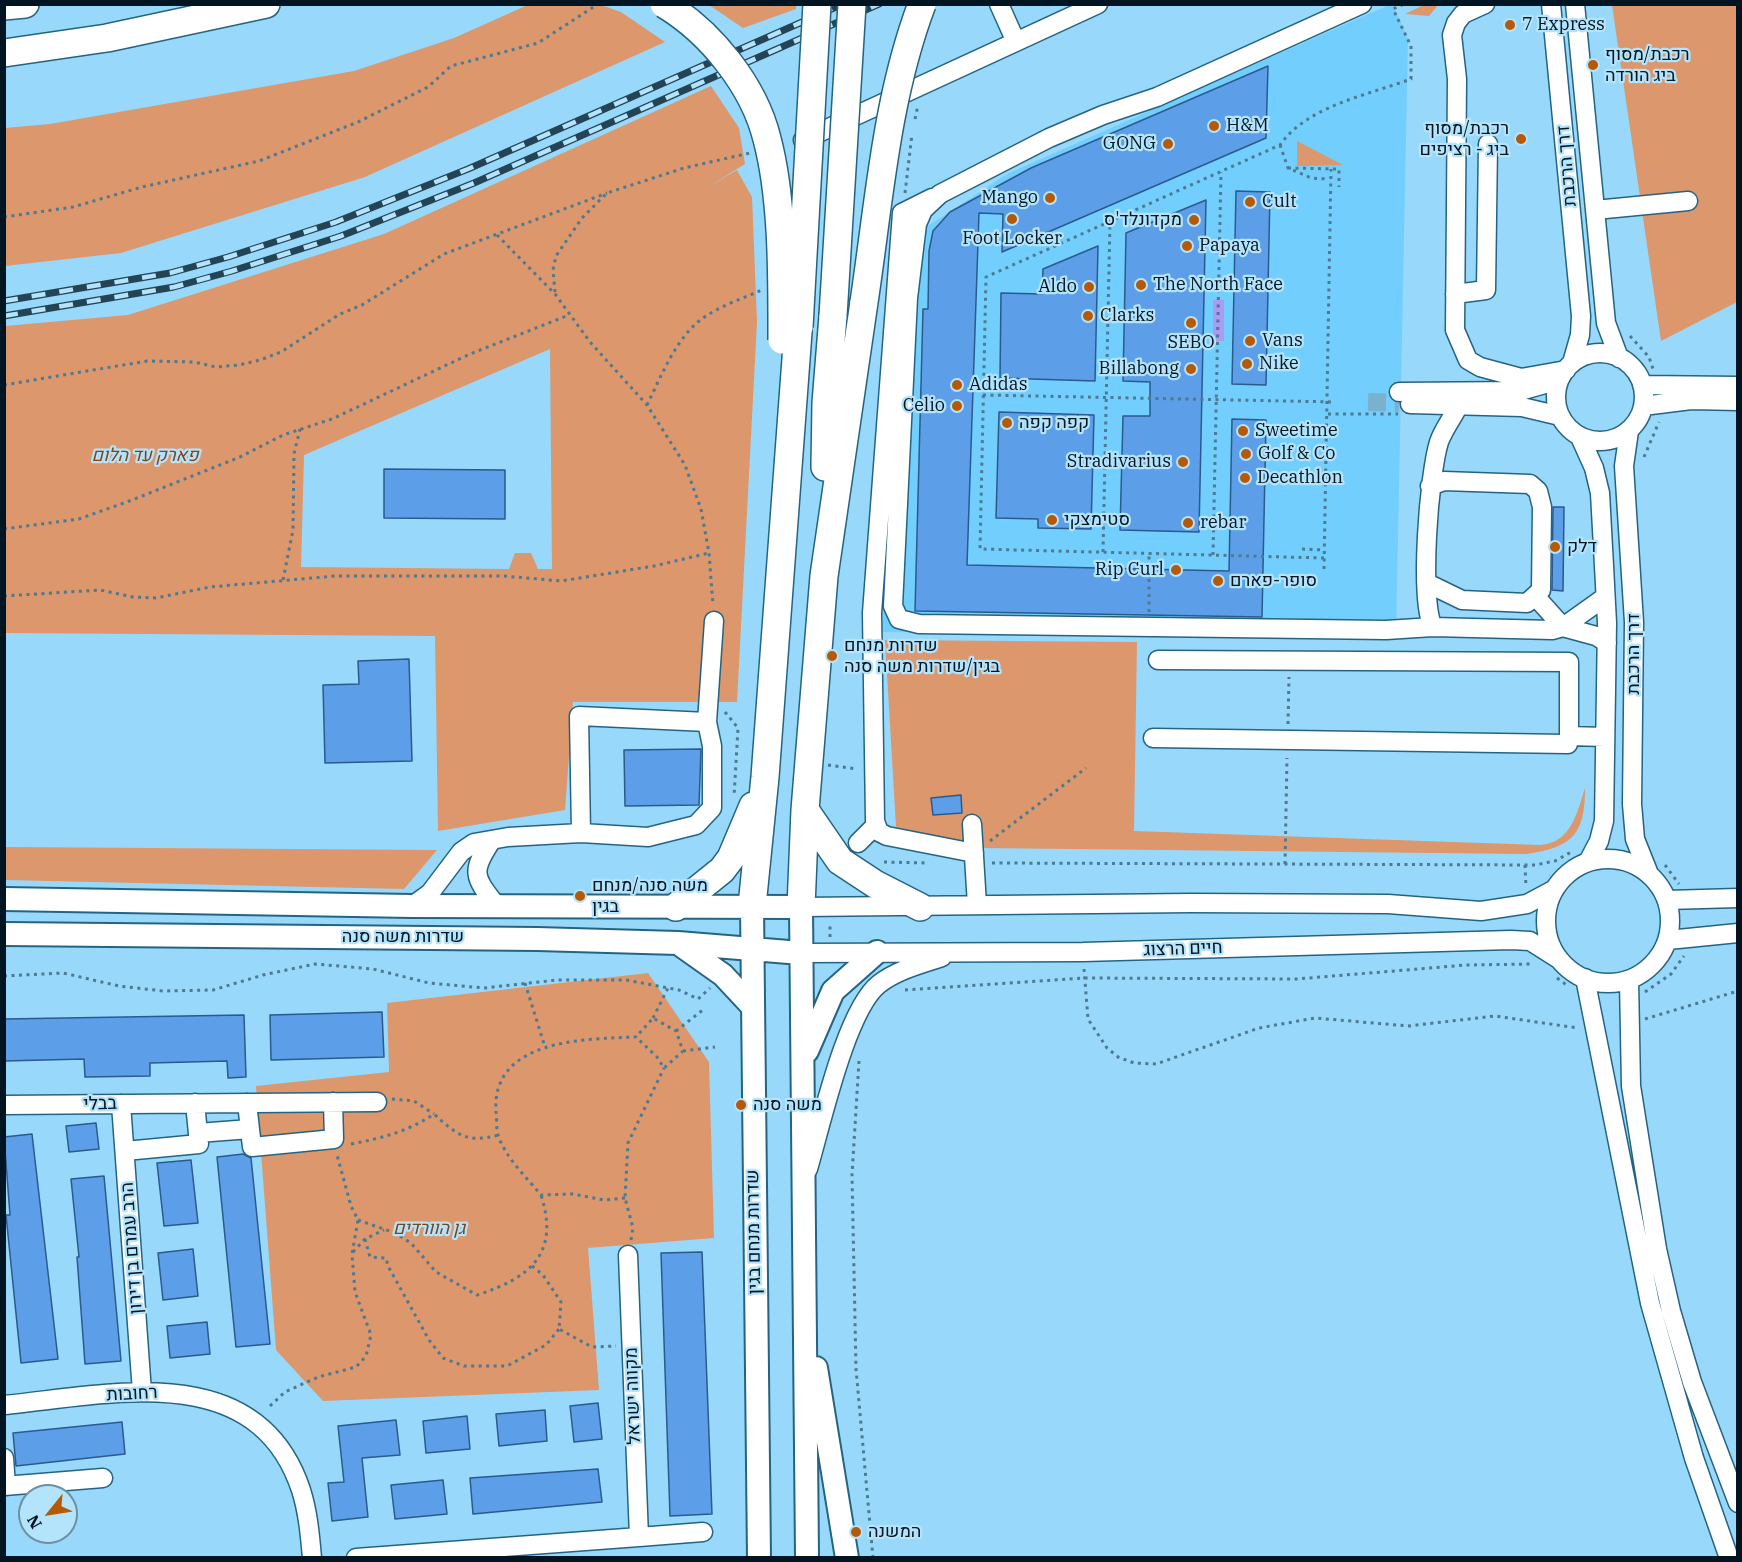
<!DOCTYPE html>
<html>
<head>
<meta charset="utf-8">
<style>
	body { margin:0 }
	#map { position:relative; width:1742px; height:1562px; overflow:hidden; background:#98d8fa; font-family:"IBM Plex Serif",serif }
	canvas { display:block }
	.frame { position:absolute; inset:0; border:6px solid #001521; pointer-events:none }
	.north { position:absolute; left:18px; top:1484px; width:60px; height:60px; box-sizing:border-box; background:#b4e3fc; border:2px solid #6c91a4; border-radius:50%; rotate:240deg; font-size:16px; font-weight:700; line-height:24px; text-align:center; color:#001521 }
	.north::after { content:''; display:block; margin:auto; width:21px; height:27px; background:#b65904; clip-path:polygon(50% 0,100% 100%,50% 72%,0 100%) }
</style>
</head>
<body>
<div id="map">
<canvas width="1742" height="1562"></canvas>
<div class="frame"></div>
<div class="north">N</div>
</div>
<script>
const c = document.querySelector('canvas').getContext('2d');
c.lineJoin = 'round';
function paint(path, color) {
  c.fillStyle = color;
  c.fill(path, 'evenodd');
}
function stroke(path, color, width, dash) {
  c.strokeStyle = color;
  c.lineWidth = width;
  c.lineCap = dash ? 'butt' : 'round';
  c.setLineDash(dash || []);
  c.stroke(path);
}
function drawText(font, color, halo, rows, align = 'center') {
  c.font = font + ' "IBM Plex Serif",Heebo,serif';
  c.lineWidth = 4.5;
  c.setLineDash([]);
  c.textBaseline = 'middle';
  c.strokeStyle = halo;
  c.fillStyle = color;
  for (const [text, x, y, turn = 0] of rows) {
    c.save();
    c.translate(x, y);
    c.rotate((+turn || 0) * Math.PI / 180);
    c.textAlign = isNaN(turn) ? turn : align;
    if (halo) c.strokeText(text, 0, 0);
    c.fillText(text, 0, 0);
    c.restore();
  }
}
paint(new Path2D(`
	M1389 5H1393L1408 39 1396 635 882 632 904 251 925 228 1007 174Z`), '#72cefd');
paint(new Path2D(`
	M530 4 601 5 621 12 665 42 365 177 121 253 5 266V128L50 124 354 71 454 38Z
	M709 5H796V9L743 28Z
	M1424 5H1438L1429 16 1405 14Z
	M1612 5H1737V302L1661 341Z
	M711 86 739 128 745 164 708 187 737 170 752 197 757 322 737 702H573L565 810 438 831 435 636 5 633V326L128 315 384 234ZM550 349 552 569H538L531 553H515L509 569 301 567 304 455Z
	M1297 141 1343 165 1297 166Z
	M885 640 1137 642 1134 831 1540 845C1571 843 1577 813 1585 788 1585 834 1573 847 1527 854L981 848 896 827Z
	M5 847 437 850 404 889 5 880Z
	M648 973 709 1062 714 1238 588 1248 599 1390 323 1401 276 1350 256 1086 389 1072 387 1003Z`), '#dc976c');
paint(new Path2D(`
	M1213 300H1224V341H1213Z`), '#ac9af4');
const building = new Path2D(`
	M1268 66 1266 138 1002 252 1003 214 979 213 967 565 1229 571 1232 419 1266 420 1262 617 915 611 923 309H928L929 251 933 231 950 212 1031 168Z
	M1236 191 1270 192 1266 385 1232 384Z
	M1206 200 1199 532 1120 530 1123 416H1150V382L1123 381 1126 233Z
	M1098 246 1095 381 1000 378 1001 293 1042 294 1043 269Z
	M999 412 1094 415 1091 529 1038 528V519L996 518Z
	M384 469 505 470V519L384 518Z
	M1553 507H1564L1563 591 1552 590Z
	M409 659 412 761 325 763 323 685 359 684 358 661Z
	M701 749 699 805 625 806 624 750Z
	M961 795 962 813 933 815 931 798Z
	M382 1012 384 1057 271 1060 270 1015Z
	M244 1015 246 1077 228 1078 227 1061 150 1063V1076L85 1077 84 1059 4 1061V1019Z
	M96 1123 99 1149 69 1152 66 1126Z
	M32 1134 58 1359 21 1363 6 1215H10L4 1137Z
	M243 1154 251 1158 270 1344 236 1347 217 1157Z
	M191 1160 198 1223 164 1226 157 1163Z
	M104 1176 121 1361 85 1364 77 1257H79L71 1179Z
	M193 1249 198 1296 163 1300 158 1253Z
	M702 1252 712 1514 670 1516 661 1253Z
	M207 1322 210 1354 170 1358 167 1326Z
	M598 1403 602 1439 574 1442 570 1406Z
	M545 1410 547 1441 499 1446 496 1414Z
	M467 1416 470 1449 426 1453 423 1421Z
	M396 1420 400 1455 362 1458 368 1517 332 1521 328 1483 344 1482 338 1426Z
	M122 1422 125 1454 16 1466 13 1433Z
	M598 1469 602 1502 473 1514 470 1478Z
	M443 1480 447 1514 395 1519 391 1485Z`);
paint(building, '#5c9ee7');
stroke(building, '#2a5a8e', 1.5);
stroke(new Path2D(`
	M1368 402 1399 403`), '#7ab1cf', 18, [18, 9]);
const minor = new Path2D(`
	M999 4 1016 42
	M1362 4 1157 97 1103 115 1049 138 940 194 923 210 917 224 908 298 893 606 899 619 919 624 1386 630 1433 627
	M1485 4 1463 14 1456 23 1452 35 1457 79 1455 330 1468 360 1480 367 1521 378 1566 370
	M1551 4 1581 316 1580 335 1572 363
	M1575 4 1606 323 1619 358
	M803 140 1098 4
	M932 198 902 213 872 613 875 821 879 832 887 836 974 853
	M1595 210 1688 201
	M1455 294 1486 290 1488 144
	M1556 397a44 44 0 1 1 88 0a44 44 0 1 1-88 0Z
	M1642 385 1738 386
	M1399 392 1520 391 1545 384
	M1410 404 1522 407 1560 416
	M1459 405C1453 417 1443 430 1439 442 1429 474 1419 599 1433 627L1552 630 1563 627 1605 597
	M1643 406 1691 400 1738 401
	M1629 431 1624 466 1634 622 1632 804 1635 839 1649 874
	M1580 437 1594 468 1600 493 1604 566 1607 623 1604 821 1599 841 1588 862
	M1427 583 1462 600 1527 603 1541 590 1542 507 1538 491 1530 484 1444 481 1430 486
	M1536 597 1563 627 1596 636 1607 643
	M1158 660 1569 662V736
	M707 722 714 621
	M1153 738 1568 744 1569 736 1605 737
	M972 824 977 905
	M492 840C471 871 473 876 496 905
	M858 843 876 825
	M1546 921a62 62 0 1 1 124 0a62 62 0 1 1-124 0Z
	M1667 900 1738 898
	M412 906 430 893 461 852 474 843 508 837 581 833 648 837 696 825 712 808V746L707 722 579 716 581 833
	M801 907 1191 903 1388 904 1481 911 1527 904 1555 889
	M1668 940 1738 933
	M801 953 1083 952 1511 940 1530 941 1560 960
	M1585 978 1650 1303 1694 1458 1729 1558
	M1629 980 1631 1086 1657 1249 1671 1311 1692 1382 1738 1503
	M247 1103 252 1147 334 1139 333 1102
	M121 1104 142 1392
	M4 1105 377 1102
	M198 1133 250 1129
	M125 1151 199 1144 195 1103
	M808 1169C821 1125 846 1010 879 984 897 970 921 964 942 957
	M4 1405C109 1395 257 1357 301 1490 308 1512 310 1535 312 1558
	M4 1458 6 1486
	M4 1486 103 1478
	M639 1537 703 1532
	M356 1558 639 1537 628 1255`);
const major = new Path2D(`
	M4 899 412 906 801 907 807 1558
	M752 906 759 1558
	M4 934 537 939 678 943 801 953
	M682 946 723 975 751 1005
	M807 1051 833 991 877 952
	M816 1368 847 1558`);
const highway = new Path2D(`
	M4 6 25 4
	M4 53 107 38 266 4
	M825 467 826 403 833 316
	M805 810 840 861 875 884 920 907
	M752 906 765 777 798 332
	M676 907 722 870 731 858 753 806
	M801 907 805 810 824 576 864 302`);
stroke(minor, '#246482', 21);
stroke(major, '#246482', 26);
stroke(highway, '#246482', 30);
stroke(new Path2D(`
	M915 119 918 105
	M1280 145 1288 168 1311 178 1327 179
	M1288 168 1339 169V187
	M905 193 912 134
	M4 217 73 207 142 187 259 161 358 122 428 87 451 66 538 43 598 4
	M497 235 555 294 590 342 647 405 685 465 701 509 709 553 713 605
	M555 292 553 270 556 256 582 218 607 193 684 168 750 153
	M1630 336 1649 357 1653 369
	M4 385 147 361 194 362 216 367 239 365 260 360 281 352 340 314 362 305 444 254 607 193
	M983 395 1335 402
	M647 405C661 377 674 342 699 321 717 307 741 299 762 290
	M1328 414H1398
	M1644 457 1659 422
	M4 529 79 519 132 500 240 457 283 435 332 419 470 354 569 315
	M1302 549 1324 550
	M1103 552 1110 221
	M1213 555 1221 172
	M1324 558 980 549 986 277 1280 145C1307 106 1368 95 1411 79V46L1393 9 1404 4
	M1324 569 1331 169
	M283 580 293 530 294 454 300 429
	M4 596 100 590 133 597 156 598 210 587 335 576H504L561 581 654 566 709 553
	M1149 612V554
	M725 712 738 728 734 797
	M1288 724 1289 677
	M828 765 857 769
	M990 841 1086 768
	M884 862 928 863
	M992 863 1535 865 1555 861 1573 851
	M1285 864 1287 758
	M1525 865 1526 887
	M1665 865 1679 884
	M830 937V923
	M1084 969 1088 1019 1107 1048 1118 1057 1134 1063 1156 1064 1259 1028 1315 1018 1408 1026 1495 1016 1578 1028
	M4 976 63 973 119 986 163 991 213 990 263 975 315 964 373 969 429 983 484 988 557 980H626L679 990 698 999 710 988
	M1557 978 1568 986
	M525 983 545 1047
	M905 990 1085 978 1297 979 1466 965 1533 964
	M1645 992 1671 974 1684 956
	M653 1018 668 988
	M1645 1019 1738 991
	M676 1031 704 1009
	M683 1051 715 1047
	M859 1061 852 1175 856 1369 873 1558
	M392 1099 414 1101 434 1114
	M351 1144C382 1138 407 1132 434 1114 456 1134 467 1144 498 1135
	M625 1198 604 1200 573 1194 541 1195C527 1178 505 1157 498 1135 496 1128 497 1119 496 1112 491 1039 584 1039 636 1037L657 1057 664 1068 683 1051 676 1031 653 1018 636 1037
	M358 1220 395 1233 411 1243 436 1272 477 1295C530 1278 560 1254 541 1195
	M365 1239 370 1257 386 1258 388 1266 429 1340 443 1358 464 1366H507L546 1345 559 1329
	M631 1240 633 1228 625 1198 628 1143 664 1068
	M353 1252 365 1239 384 1230
	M532 1266 543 1275 561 1302 559 1329 592 1347 616 1346
	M270 1406 285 1392 318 1377 356 1367 366 1356 371 1335 355 1292 352 1254 358 1220 351 1206 337 1155`), '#4e7990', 3, [3, 4.5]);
stroke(minor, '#fff', 18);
stroke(major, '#fff', 22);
stroke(highway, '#fff', 27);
const rail = new Path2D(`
	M4 301 170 273 228 257 336 222 468 169 843 4
	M4 316 174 287 232 271 341 236 474 183 879 4`);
stroke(rail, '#244455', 7);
stroke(rail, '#b4e3fc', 4.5, [14]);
const highwayBridge = new Path2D(`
	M664 4C711 32 754 86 767 139 783 199 782 278 782 340
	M864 302C879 203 886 99 922 4
	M833 316 852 4
	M799 327 817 4`);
stroke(highwayBridge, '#246482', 30, []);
stroke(highwayBridge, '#fff', 27);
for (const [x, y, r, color] of [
	[1510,25,6,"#b65904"],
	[1593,65,6,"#b65904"],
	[1214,126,6,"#b65904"],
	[1521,139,6,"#b65904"],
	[1168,144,6,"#b65904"],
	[1050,198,6,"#b65904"],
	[1250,202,6,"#b65904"],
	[1012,219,6,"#b65904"],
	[1194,220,6,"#b65904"],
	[1187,246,6,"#b65904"],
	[1141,285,6,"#b65904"],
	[1089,287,6,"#b65904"],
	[1088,316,6,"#b65904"],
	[1191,323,6,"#b65904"],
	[1250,341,6,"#b65904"],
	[1247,364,6,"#b65904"],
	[1191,369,6,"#b65904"],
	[957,385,6,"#b65904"],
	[957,406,6,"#b65904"],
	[1007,423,6,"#b65904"],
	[1243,431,6,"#b65904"],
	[1246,454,6,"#b65904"],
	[1183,462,6,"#b65904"],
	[1245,478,6,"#b65904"],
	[1052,520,6,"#b65904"],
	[1188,523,6,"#b65904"],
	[1555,547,6,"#b65904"],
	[1176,570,6,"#b65904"],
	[1218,581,6,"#b65904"],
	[832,656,6,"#b65904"],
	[580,896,6,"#b65904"],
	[741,1105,6,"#b65904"],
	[856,1532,6,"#b65904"]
]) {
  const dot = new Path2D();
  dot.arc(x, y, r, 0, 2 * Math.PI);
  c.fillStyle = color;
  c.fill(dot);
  stroke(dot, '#b4e3fc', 2);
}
drawText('18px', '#001521', '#b4e3fc', [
	["7 Express",1522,25],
	["רכבת/מסוף",1605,55],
	["ביג הורדה",1605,76],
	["H&M",1226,126],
	["רכבת/מסוף",1509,129,"right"],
	["ביג - רציפים",1509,150,"right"],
	["GONG",1156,144,"right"],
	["Mango",1038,198,"right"],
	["Cult",1262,202],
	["מקדונלד'ס",1182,220,"right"],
	["Foot Locker",1012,239,"center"],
	["Papaya",1199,246],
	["The North Face",1153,285],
	["Aldo",1077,287,"right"],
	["Clarks",1100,316],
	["Vans",1262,341],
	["SEBO",1191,343,"center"],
	["Nike",1259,364],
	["Billabong",1179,369,"right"],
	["Adidas",969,385],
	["Celio",945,406,"right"],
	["קפה קפה",1019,423],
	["Sweetime",1255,431],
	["Golf & Co",1258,454],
	["Stradivarius",1171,462,"right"],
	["Decathlon",1257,478],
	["סטימצקי",1064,520],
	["rebar",1200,523],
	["דלק",1567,547],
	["Rip Curl",1164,570,"right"],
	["סופר-פארם",1230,581],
	["שדרות מנחם",844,646],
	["בגין/שדרות משה סנה",844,667],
	["משה סנה/מנחם",592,886],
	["בגין",592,907],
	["משה סנה",753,1105],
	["המשנה",868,1532]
], 'left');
drawText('18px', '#001521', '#b4e3fc', [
	["דרך הרכבת",1567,166,-95],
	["דרך הרכבת",1634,654,-90],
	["שדרות משה סנה",403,937],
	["חיים הרצוג",1183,949,-2],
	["בבלי",100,1104,-1],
	["שדרות מנחם בגין",754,1232,-91],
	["הרב עמרם בן דירון",132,1248,-94],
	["רחובות",132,1394,-3],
	["מקווה ישראל",633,1396,-92]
]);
drawText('italic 18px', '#7e451d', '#b4e3fc', [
	["פארק עד הלום",145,456],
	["גן הוורדים",429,1229]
]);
</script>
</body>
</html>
